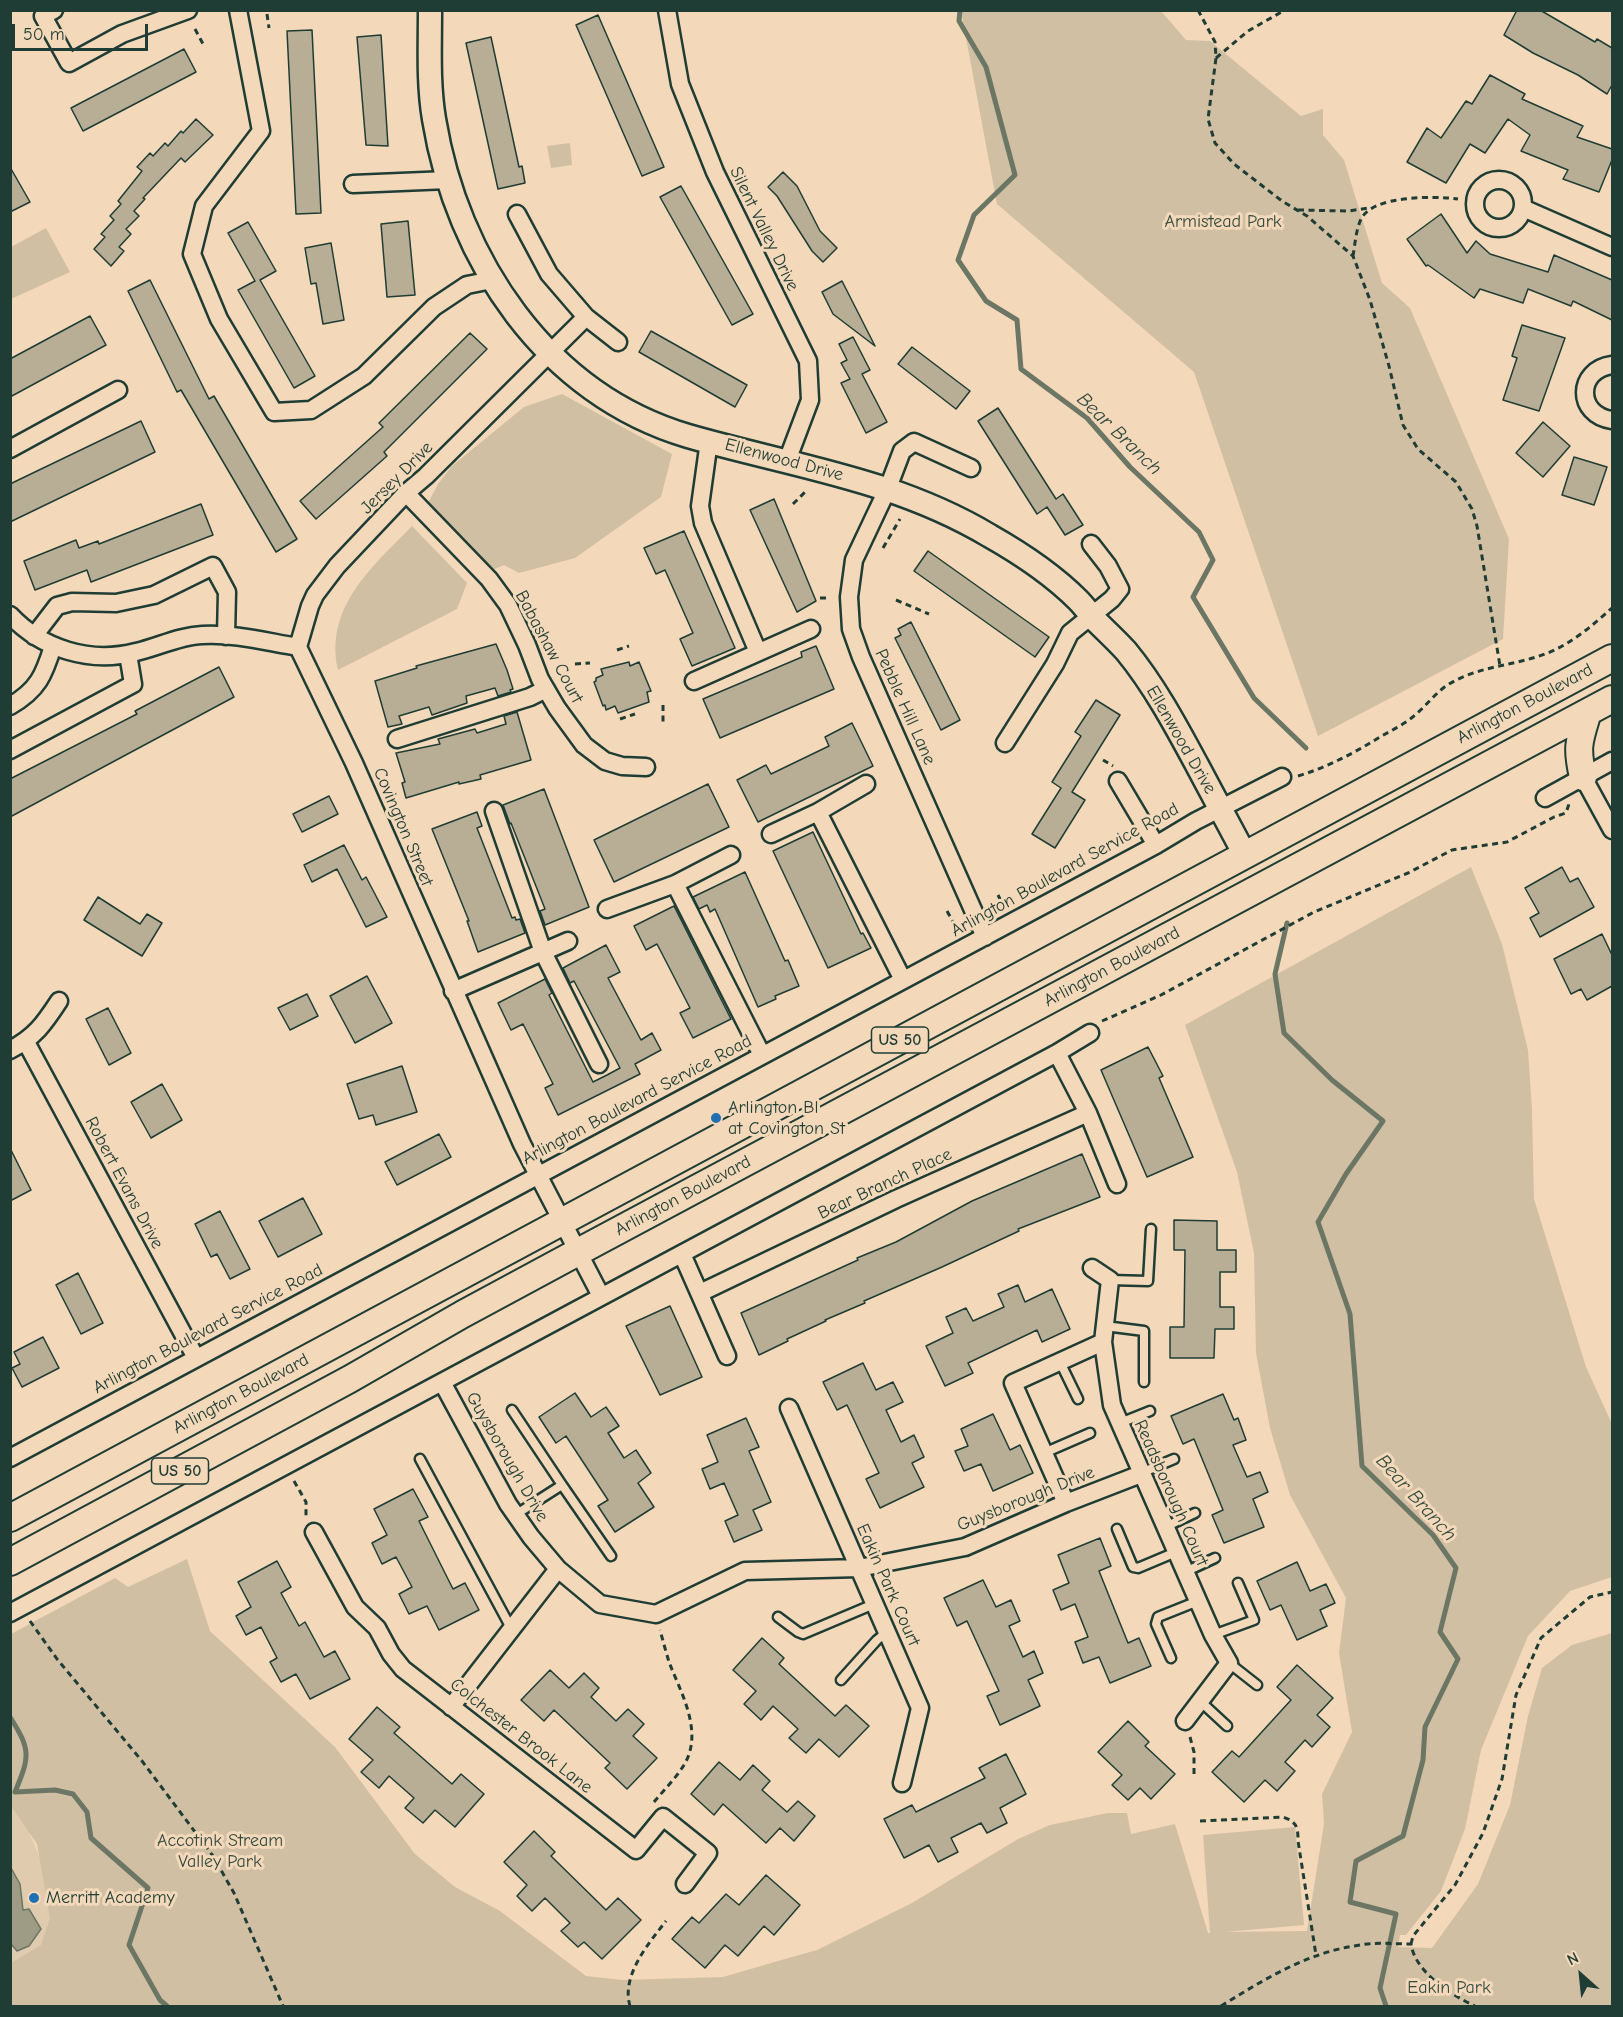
<!DOCTYPE html>
<html>
<head>
<meta charset="utf-8">
<style>
	body { margin:0 }
	#map { position:relative; width:1623px; height:2017px; overflow:hidden; background:#f3d8ba; font-family:"Comic Neue",sans-serif }
	canvas { display:block }
	.frame { position:absolute; inset:0; border:12px solid #1f3d34; pointer-events:none }
	.north { position:absolute; left:1551px; top:1945px; width:60px; height:60px; -webkit-text-stroke:4px #f3d8ba; paint-order:stroke; rotate:333deg; font-size:16px; font-weight:700; line-height:24px; text-align:center; color:#1f3d34 }
	.north::after { content:''; display:block; margin:auto; width:21px; height:27px; background:#1f3d34; clip-path:polygon(50% 0,100% 100%,50% 72%,0 100%) }
	.scale { position:absolute; left:12px; top:24px; width:136px; height:27px; box-sizing:border-box; border:3px solid #1f3d34; border-top:0; padding-left:8px; font-size:18px; line-height:21px; white-space:nowrap; color:#1f3d34; -webkit-text-stroke:4px #f3d8ba; paint-order:stroke }
</style>
</head>
<body>
<div id="map">
<canvas width="1623" height="2017"></canvas>
<div class="frame"></div>
<div class="north">N</div>
<div class="scale">50 m</div>
</div>
<script>
const c = document.querySelector('canvas').getContext('2d');
c.lineJoin = 'round';
function paint(path, color) {
  c.fillStyle = color;
  c.fill(path, 'evenodd');
}
function stroke(path, color, width, dash) {
  c.strokeStyle = color;
  c.lineWidth = width;
  c.lineCap = dash ? 'butt' : 'round';
  c.setLineDash(dash || []);
  c.stroke(path);
}
function drawText(font, color, halo, rows, align = 'center') {
  c.font = font + ' "Comic Neue",sans-serif';
  c.lineWidth = 6;
  c.setLineDash([]);
  c.textBaseline = 'middle';
  c.strokeStyle = halo;
  c.fillStyle = color;
  for (const [text, x, y, turn = 0] of rows) {
    c.save();
    c.translate(x, y);
    c.rotate((+turn || 0) * Math.PI / 180);
    c.textAlign = isNaN(turn) ? turn : align;
    if (halo) c.strokeText(text, 0, 0);
    c.fillText(text, 0, 0);
    c.restore();
  }
}
paint(new Path2D(`
	M11 1790 103 2006H11Z`), '#e1cbaf');
paint(new Path2D(`
	M961 11H1161L1186 40 1210 41 1301 116 1323 109V135L1344 160 1382 283 1410 308 1509 539 1503 639 1318 736 1194 372 997 204Z
	M570 143 572 165 551 168 547 146Z
	M46 228 70 272 11 299V247Z
	M562 394 672 454 661 497 575 558 519 573 504 565 492 570 428 503 438 484 452 466 524 407Z
	M412 526 467 583 457 609 338 670C324 607 373 566 412 526Z
	M1471 867 1502 944 1528 1050 1532 1110 1534 1199 1586 1367 1612 1424V1577L1570 1591 1528 1636 1481 1750 1465 1829 1441 1891 1406 1935H1400L1398 1947 1432 1948 1478 1884 1510 1805 1528 1716 1542 1668 1572 1645 1612 1633V2006H11V1963L41 1945 50 1918 37 1844 11 1806V1634L115 1578 128 1587 187 1559 210 1631 335 1747 415 1854 455 1887 500 1911 586 1976 622 1980 723 1977 792 1957 817 1950 912 1903 1018 1839 1050 1825 1108 1813H1127L1131 1834 1175 1824 1208 1933H1210L1203 1835 1295 1827 1304 1925 1225 1932 1307 1931 1324 1824 1322 1794 1352 1732 1339 1653 1346 1598 1290 1495 1270 1428 1256 1353 1254 1253 1237 1172 1185 1025Z`), '#d1bfa4');
const water = new Path2D(`
	M11 1868 20 1884 23 1910 29 1909 41 1929 29 1946 17 1951 11 1944Z`);
paint(water, '#9f9c85');
stroke(water, '#6c7665', 1.5);
stroke(new Path2D(`
	M960 10 959 21 986 67 1015 175 974 215 958 260 986 301 1017 320 1021 369 1087 418 1130 467 1199 532 1213 560 1193 597 1254 698 1306 748
	M1287 923 1275 974 1284 1033 1332 1080 1383 1121 1346 1174 1318 1222 1350 1314 1362 1466 1433 1535 1456 1568 1440 1632 1458 1659 1425 1727 1423 1760 1403 1836 1356 1861 1350 1902 1396 1914 1380 1988 1386 2006
	M10 1717C31 1750 30 1756 15 1792L55 1790 73 1794 87 1812 91 1838 148 1888 129 1945 160 2000 167 2006`), '#6c7665', 5);
const building = new Path2D(`
	M1517 10H1540L1595 42 1597 39 1612 48V85L1607 94 1578 75 1533 53 1504 35Z
	M598 15 664 167 642 176 576 25Z
	M312 30 321 213 296 214 287 31Z
	M381 35 388 146 366 145 357 37Z
	M491 37 519 167 522 166 525 183 498 189 466 43Z
	M184 49 196 72 83 131 71 108Z
	M1490 75 1525 94 1522 99 1583 126 1577 137 1612 149V160L1599 192 1563 179 1568 170 1521 151 1530 135 1508 119 1485 153 1470 144 1446 183 1407 162 1427 128 1441 138 1466 101 1472 104Z
	M196 119 213 135 185 162 181 158 143 198 145 199 134 211 139 216 126 229 131 234 119 247 124 251 111 266 94 249 105 237 101 234 114 220 110 216 121 204 118 201 142 171 137 167 150 153 153 156 165 143 168 146 181 131 183 133Z
	M10 167 30 202 10 212Z
	M783 172 797 186 820 231 837 248 823 262 812 251 777 196 768 187Z
	M681 186 753 314 732 325 660 197Z
	M1441 214 1467 253 1476 241 1490 254 1548 272 1554 255 1612 280V320L1573 301 1571 306 1528 289 1523 303 1480 289 1474 298 1428 265 1426 266 1407 239Z
	M408 221 415 295 387 297 381 224Z
	M248 222 276 271 260 280 315 376 294 388 238 290 255 281 228 233Z
	M331 243 344 320 323 324 316 283 311 284 305 248Z
	M150 280 209 399 214 396 297 539 276 552 181 390 177 392 128 291Z
	M842 281 875 346 833 314 822 292Z
	M90 316 106 345 10 397V359Z
	M1522 325 1565 338 1539 411 1503 400 1517 358 1512 356Z
	M651 331 747 385 735 407 639 352Z
	M470 333 487 349 384 452 387 456 316 519 300 501 383 427 379 423Z
	M853 337 870 370 862 374 887 422 866 433 841 383 850 379 841 363 847 360 839 344Z
	M912 347 970 391 956 409 898 364Z
	M998 408 1056 499 1063 494 1083 525 1065 535 1047 507 1037 514 978 421Z
	M141 421 155 452 10 522V484Z
	M1543 422 1570 446 1543 477 1516 453Z
	M1574 457 1607 467 1594 505 1562 495Z
	M774 499 816 601 797 612 750 510Z
	M201 504 213 535 91 582 87 570 35 590 24 561 76 540 79 548 98 541 99 544Z
	M684 531 735 648 692 666 680 639 693 633 665 570 656 574 644 548Z
	M928 551 1049 637 1035 657 914 571Z
	M911 622 960 720 941 730 895 638 901 635 898 629Z
	M496 644 507 670 513 689 510 690 511 692 498 696 495 688 466 696 467 703 432 715 429 707 399 716 402 724 388 727 375 681 417 668 416 666Z
	M816 646 834 689 720 738 703 699 802 657 801 652Z
	M629 662 630 666 639 662 651 691 647 692 649 702 618 713 615 706 606 710 605 705 603 706 594 682 596 681V678L603 675 601 669Z
	M219 667 234 697 10 817V779L137 714 135 711Z
	M1096 700 1120 715 1072 792 1085 800 1055 848 1032 834 1061 788 1052 782 1081 736 1075 732Z
	M517 712 531 760 480 775 481 779 459 784V782L406 798 402 783 405 782 396 753 440 744 438 739 475 729 477 733 506 724 504 716Z
	M852 723 873 766 758 822 737 780 766 765 771 774 829 746 825 737Z
	M708 784 729 827 614 882 594 840Z
	M544 789 589 907 545 925 540 911 545 909 511 823 510 824 503 805Z
	M329 796 338 814 302 832 293 814Z
	M477 812 482 826 477 828 512 918 515 917 516 920 520 919 525 933 478 952 467 921H469L432 829Z
	M813 832 861 934 863 933 871 948 828 968 773 851Z
	M344 845 362 880 366 877 387 917 366 927 337 869 312 882 304 865Z
	M1562 867 1570 882 1578 878 1594 907 1540 937 1530 918 1539 913 1525 888Z
	M745 872 785 961 788 960 799 986 775 996 776 999 758 1007 715 909 710 912 707 905 699 909 693 897Z
	M98 897 140 924 147 914 162 923 142 956 84 920Z
	M674 906 731 1019 693 1038 680 1013 690 1008 657 944 646 950 634 926Z
	M1602 934 1612 955V986L1587 1000 1581 989 1571 994 1554 959Z
	M606 945 620 972 608 978 641 1040 652 1033 661 1050 635 1064 640 1074 558 1115 545 1088 553 1084 523 1024 511 1030 498 1003 545 979 552 993 549 995 593 1082 607 1075 620 1068 574 981 570 983 563 968Z
	M367 976 392 1023 355 1043 330 996Z
	M307 994 318 1016 290 1030 278 1008Z
	M108 1008 131 1053 109 1065 86 1019Z
	M1148 1047 1163 1076 1159 1078 1193 1157 1147 1177 1101 1070Z
	M402 1066 417 1112 376 1125 373 1115 359 1119 347 1084Z
	M162 1084 182 1120 151 1138 131 1102Z
	M439 1134 451 1157 397 1185 385 1162Z
	M10 1148 31 1190 10 1201Z
	M1082 1154 1100 1197 1018 1229 1019 1231 942 1267 864 1301 865 1303 825 1320 826 1321 787 1339 788 1341 759 1355 741 1313 858 1260 857 1258 896 1242 972 1201Z
	M303 1198 322 1234 278 1257 259 1221Z
	M220 1211 250 1269 230 1279 217 1254 211 1257 195 1224Z
	M1174 1220 1217 1221V1250H1236V1272H1220V1307H1234V1329H1215L1214 1358H1170V1327H1184L1185 1250H1174Z
	M78 1273 103 1323 81 1334 56 1285Z
	M1018 1285 1025 1302 1052 1289 1070 1329 1042 1342 1037 1330 968 1363 973 1373 945 1386 926 1346 953 1333 946 1317 966 1308 973 1321 1004 1307 998 1294Z
	M670 1306 702 1377 660 1395 626 1326Z
	M43 1337 59 1368 22 1387 12 1368 20 1364 14 1352Z
	M863 1363 876 1390 893 1382 903 1402 886 1410 901 1442 914 1435 924 1457 912 1463 924 1487 880 1508 866 1479 879 1473 847 1405 837 1410 823 1382Z
	M575 1393 591 1417 606 1407 619 1426 608 1433 624 1458 636 1450 651 1473 638 1483 654 1507 615 1532 598 1506 608 1500 566 1436 556 1443 539 1417Z
	M1223 1394 1234 1420 1238 1418 1246 1440 1233 1445 1247 1477 1260 1472 1268 1492 1253 1499 1264 1527 1224 1543 1212 1515 1223 1510 1194 1439 1183 1444 1171 1416Z
	M993 1414 1010 1450 1020 1445 1033 1473 993 1491 981 1464 964 1471 955 1451 968 1446 961 1429Z
	M746 1418 759 1447 749 1451 771 1502 753 1510 762 1530 734 1542 725 1521 738 1515 724 1483 710 1489 702 1469 718 1462 707 1435Z
	M413 1489 428 1517 419 1521 453 1589 465 1583 479 1610 439 1630 427 1606 409 1614 399 1594 412 1587 396 1557 382 1564 372 1543 387 1535 374 1509Z
	M1100 1538 1111 1566 1099 1571 1128 1643 1139 1638 1151 1666 1110 1683 1099 1657 1083 1663 1075 1642 1088 1637 1075 1604 1061 1610 1053 1590 1069 1583 1058 1555Z
	M277 1561 291 1587 281 1593 299 1626 305 1622 324 1657 335 1651 350 1679 310 1699 296 1674 281 1682 270 1662 277 1658 261 1627 246 1635 236 1616 251 1607 238 1582Z
	M1297 1562 1310 1591 1326 1584 1335 1603 1320 1610 1327 1626 1297 1640 1281 1605 1270 1610 1257 1581Z
	M983 1580 996 1607 1011 1600 1020 1621 1009 1626 1023 1657 1034 1651 1043 1673 1028 1680 1040 1706 1000 1725 987 1696 999 1691 967 1621 957 1626 944 1598Z
	M762 1638 784 1658 779 1664 835 1716 846 1705 869 1726 839 1757 819 1739 806 1753 789 1738 798 1729 773 1706 761 1720 744 1704 756 1691 733 1670Z
	M1297 1665 1333 1698 1317 1715 1330 1727 1312 1747 1305 1740 1285 1762 1295 1771 1277 1791 1265 1780 1244 1802 1212 1772 1232 1751 1239 1757 1291 1700 1277 1687Z
	M550 1670 569 1688 584 1673 599 1688 591 1697 616 1721 628 1709 644 1724 633 1736 657 1758 627 1789 605 1768 610 1763 554 1710 544 1721 521 1700Z
	M377 1707 400 1727 394 1733 452 1784 461 1774 484 1794 455 1827 435 1810 423 1823 405 1808 414 1798 389 1776 379 1788 361 1772 373 1760 349 1739Z
	M1128 1721 1149 1742 1145 1746 1175 1774 1151 1799 1140 1788 1128 1800 1112 1785 1122 1775 1098 1752Z
	M1006 1754 1026 1794 1000 1808 1007 1823 987 1833 981 1823 951 1838 958 1852 938 1862 929 1845 904 1858 884 1819 912 1805 916 1812 985 1778 979 1768Z
	M719 1762 740 1780 753 1765 770 1781 762 1790 787 1812 798 1801 815 1816 794 1841 780 1828 766 1843 723 1804 714 1815 691 1794Z
	M534 1831 555 1852 551 1856 606 1910 618 1898 641 1920 602 1959 584 1942 578 1947 561 1931 570 1923 545 1898 532 1911 517 1896 527 1885 504 1862Z
	M766 1875 800 1905 774 1935 764 1926 738 1956 725 1945 705 1968 672 1939 692 1917 699 1923 726 1894 739 1905Z`);
paint(building, '#b8ad95');
stroke(building, '#1f3d34', 1.5);
const lane = new Path2D(`
	M1110 1280 1148 1281 1151 1229
	M1105 1326 1144 1331V1382
	M1060 1362 1078 1399
	M512 1410 562 1485
	M1120 1423 1150 1411
	M1044 1453 1090 1433
	M420 1459 511 1628
	M1141 1473 1174 1459
	M515 1515 562 1485 611 1556
	M1165 1527 1195 1513
	M1117 1529 1133 1567 1138 1568 1176 1552
	M1185 1572 1215 1558
	M778 1617 798 1632 803 1634 874 1604
	M1213 1635 1254 1620 1238 1583
	M1171 1658 1156 1624 1158 1617 1198 1601
	M1229 1663 1257 1685
	M841 1680 877 1640 887 1632
	M1200 1701 1227 1726`);
const street = new Path2D(`
	M54 10 43 16 69 63 122 34 188 10
	M238 10 261 131 204 206 192 254 219 319 274 412 311 410 364 376 434 307 467 285 492 280
	M667 10 680 84 715 172 808 361 810 400 787 461
	M1475 204a24 24 0 1 1 48 0a24 24 0 1 1-48 0Z
	M353 184 448 180
	M1523 208 1612 247
	M517 214 549 274 586 317
	M1612 365C1576 370 1576 415 1612 420
	M709 441 700 506 703 523 758 652
	M10 449 118 390
	M971 468 914 442 902 451 888 488 854 560 849 597 851 629 861 657 985 937
	M406 493 489 579 508 605 527 645 540 679 557 708 584 745 605 761 622 766 646 767
	M10 615C42 649 90 664 136 652 158 647 179 636 202 635 234 633 267 642 298 647
	M34 636 57 606 72 602 116 603 154 595 213 566 227 592 226 636
	M298 647 354 763 522 1144 601 1296
	M298 647 310 606 315 595 337 566 406 493 426 476 586 317 618 342
	M694 681 811 629
	M10 706C38 690 44 675 53 646
	M397 739 530 697 546 689
	M1005 743 1055 664 1070 633 1112 599 1120 589 1108 566 1091 544
	M10 750 133 684 128 654
	M1583 777 1612 830
	M1118 781 1156 845
	M1545 798 1612 761
	M494 811 543 952 599 1064
	M818 812 903 980
	M771 834 818 812 866 784
	M675 884 762 1055
	M607 909 675 884 731 855
	M453 991 568 941
	M26 1042 196 1358
	M10 1050C35 1037 44 1024 59 1001
	M1057 1053 1088 1113 1117 1184
	M682 1254 727 1356
	M1092 1268 1110 1280 1103 1342 1112 1405 1213 1635 1229 1663 1185 1721
	M700 1293 896 1199 1088 1113
	M442 1382 508 1504 531 1537 558 1569 600 1604 656 1614 745 1571 859 1568 965 1547 1066 1503 1141 1474
	M789 1408 920 1708 902 1783
	M10 1458 1156 845 1196 821 1282 777
	M1066 1503 1013 1383 1103 1342
	M314 1532 355 1607 377 1628 391 1654 403 1669 636 1850 663 1817 708 1853 685 1884
	M10 1613 1057 1053 1090 1033
	M451 1707 558 1569`);
const secondary = new Path2D(`
	M430 10C430 47 428 83 434 119 457 260 546 394 688 436 792 466 895 479 990 536 1020 553 1053 575 1078 600 1084 606 1089 613 1094 619 1105 630 1116 640 1126 651 1154 685 1176 726 1197 765 1213 795 1229 825 1245 855`);
const primary = new Path2D(`
	M1583 777C1576 747 1579 741 1588 712
	M10 1518 1612 658
	M10 1562 350 1379 463 1314 578 1252 1612 699`);
stroke(lane, '#1f3d34', 13);
stroke(street, '#1f3d34', 21);
stroke(secondary, '#1f3d34', 27);
stroke(primary, '#1f3d34', 30);
stroke(new Path2D(`
	M1198 10 1215 42 1216 58 1208 119 1215 143 1234 164 1282 201 1307 216 1353 256 1370 300 1389 366 1403 425 1418 449 1456 482 1472 509 1477 526 1500 666
	M267 14 269 28
	M195 29 203 44
	M1216 58 1248 31 1285 10
	M1298 210 1348 211 1369 208
	M1353 256C1355 244 1356 230 1361 219 1373 195 1434 196 1458 199
	M793 504 807 490
	M883 548 900 519
	M820 598H830
	M896 600 929 614
	M617 650 629 646
	M575 664 590 663
	M663 705V724
	M620 719 635 714
	M1103 760 1113 766
	M1298 776C1328 767 1354 753 1380 737 1392 730 1405 724 1415 715 1427 705 1436 692 1449 684 1479 666 1513 666 1545 654 1570 645 1593 625 1612 608
	M998 895 1004 907
	M947 911 958 931
	M1102 1021 1161 995 1314 912 1408 873 1452 850 1507 842 1554 817 1566 813 1569 804
	M294 1481 306 1502V1519
	M30 1621 57 1659 142 1761 213 1856 234 1893 283 2006
	M1190 1737 1194 1752V1777
	M654 1802C664 1790 676 1778 684 1765 704 1732 681 1693 669 1662 666 1652 663 1641 660 1630
	M1200 1821 1283 1817C1297 1822 1298 1827 1298 1841L1316 1955
	M1411 1944 1413 1936 1455 1885 1483 1833 1502 1779 1516 1695 1541 1638 1590 1597 1612 1592
	M630 2006C621 1976 648 1944 666 1921
	M1221 2006C1265 1979 1308 1952 1360 1945 1377 1942 1394 1944 1411 1944 1415 1972 1451 1995 1475 2006`), '#1f3d34', 3, [6, 4.5]);
stroke(lane, '#f3d8ba', 8);
stroke(street, '#f3d8ba', 16);
stroke(secondary, '#f3d8ba', 22);
stroke(primary, '#f3d8ba', 26);
for (const [x, y, r, color] of [
	[716,1118,6,"#1f6fb2"],
	[34,1898,6,"#1f6fb2"]
]) {
  const dot = new Path2D();
  dot.arc(x, y, r, 0, 2 * Math.PI);
  c.fillStyle = color;
  c.fill(dot);
  stroke(dot, '#f3d8ba', 2);
}
for (const [x, y, w] of [
	[900,1040,57],
	[180,1471,57]
]) {
  const box = new Path2D();
  box.roundRect(x - w / 2, y - 13, w, 26, 4.5);
  c.fillStyle = '#f3d8ba';
  c.fill(box);
  stroke(box, '#1f3d34', 1.5);
}
drawText('bold 16px', '#1f3d34', null, [
	["US 50",900,1040],
	["US 50",180,1471]
]);
drawText('18px', '#314a3f', '#f3d8ba', [
	["Armistead Park",1223,222],
	["Accotink Stream",220,1841],
	["Valley Park",220,1862],
	["Eakin Park",1449,1988]
]);
drawText('18px', '#1f3d34', '#f3d8ba', [
	["Silent Valley Drive",764,229,64],
	["Ellenwood Drive",784,460,15],
	["Jersey Drive",397,478,-45],
	["Babashaw Court",549,647,62],
	["Arlington Boulevard",1525,704,-28],
	["Pebble Hill Lane",905,707,66],
	["Ellenwood Drive",1181,740,60],
	["Covington Street",403,827,67],
	["Arlington Boulevard Service Road",1065,870,-29],
	["Arlington Boulevard",1112,967,-28],
	["Arlington Boulevard Service Road",637,1100,-28],
	["Robert Evans Drive",124,1183,62],
	["Bear Branch Place",885,1184,-25],
	["Arlington Boulevard",683,1196,-28],
	["Arlington Boulevard Service Road",208,1329,-28],
	["Arlington Boulevard",241,1394,-28],
	["Guysborough Drive",507,1457,60],
	["Readsborough Court",1171,1493,66],
	["Guysborough Drive",1026,1499,-22],
	["Eakin Park Court",888,1585,66],
	["Colchester Brook Lane",521,1736,38]
]);
drawText('18px', '#1f3d34', '#f3d8ba', [
	["Arlington Bl",728,1108],
	["at Covington St",728,1129],
	["Merritt Academy",46,1898]
], 'left');
drawText('italic 20px', '#324b40', '#f3d8ba', [
	["Bear Branch",1119,434,44],
	["Bear Branch",1416,1498,48]
]);
</script>
</body>
</html>
